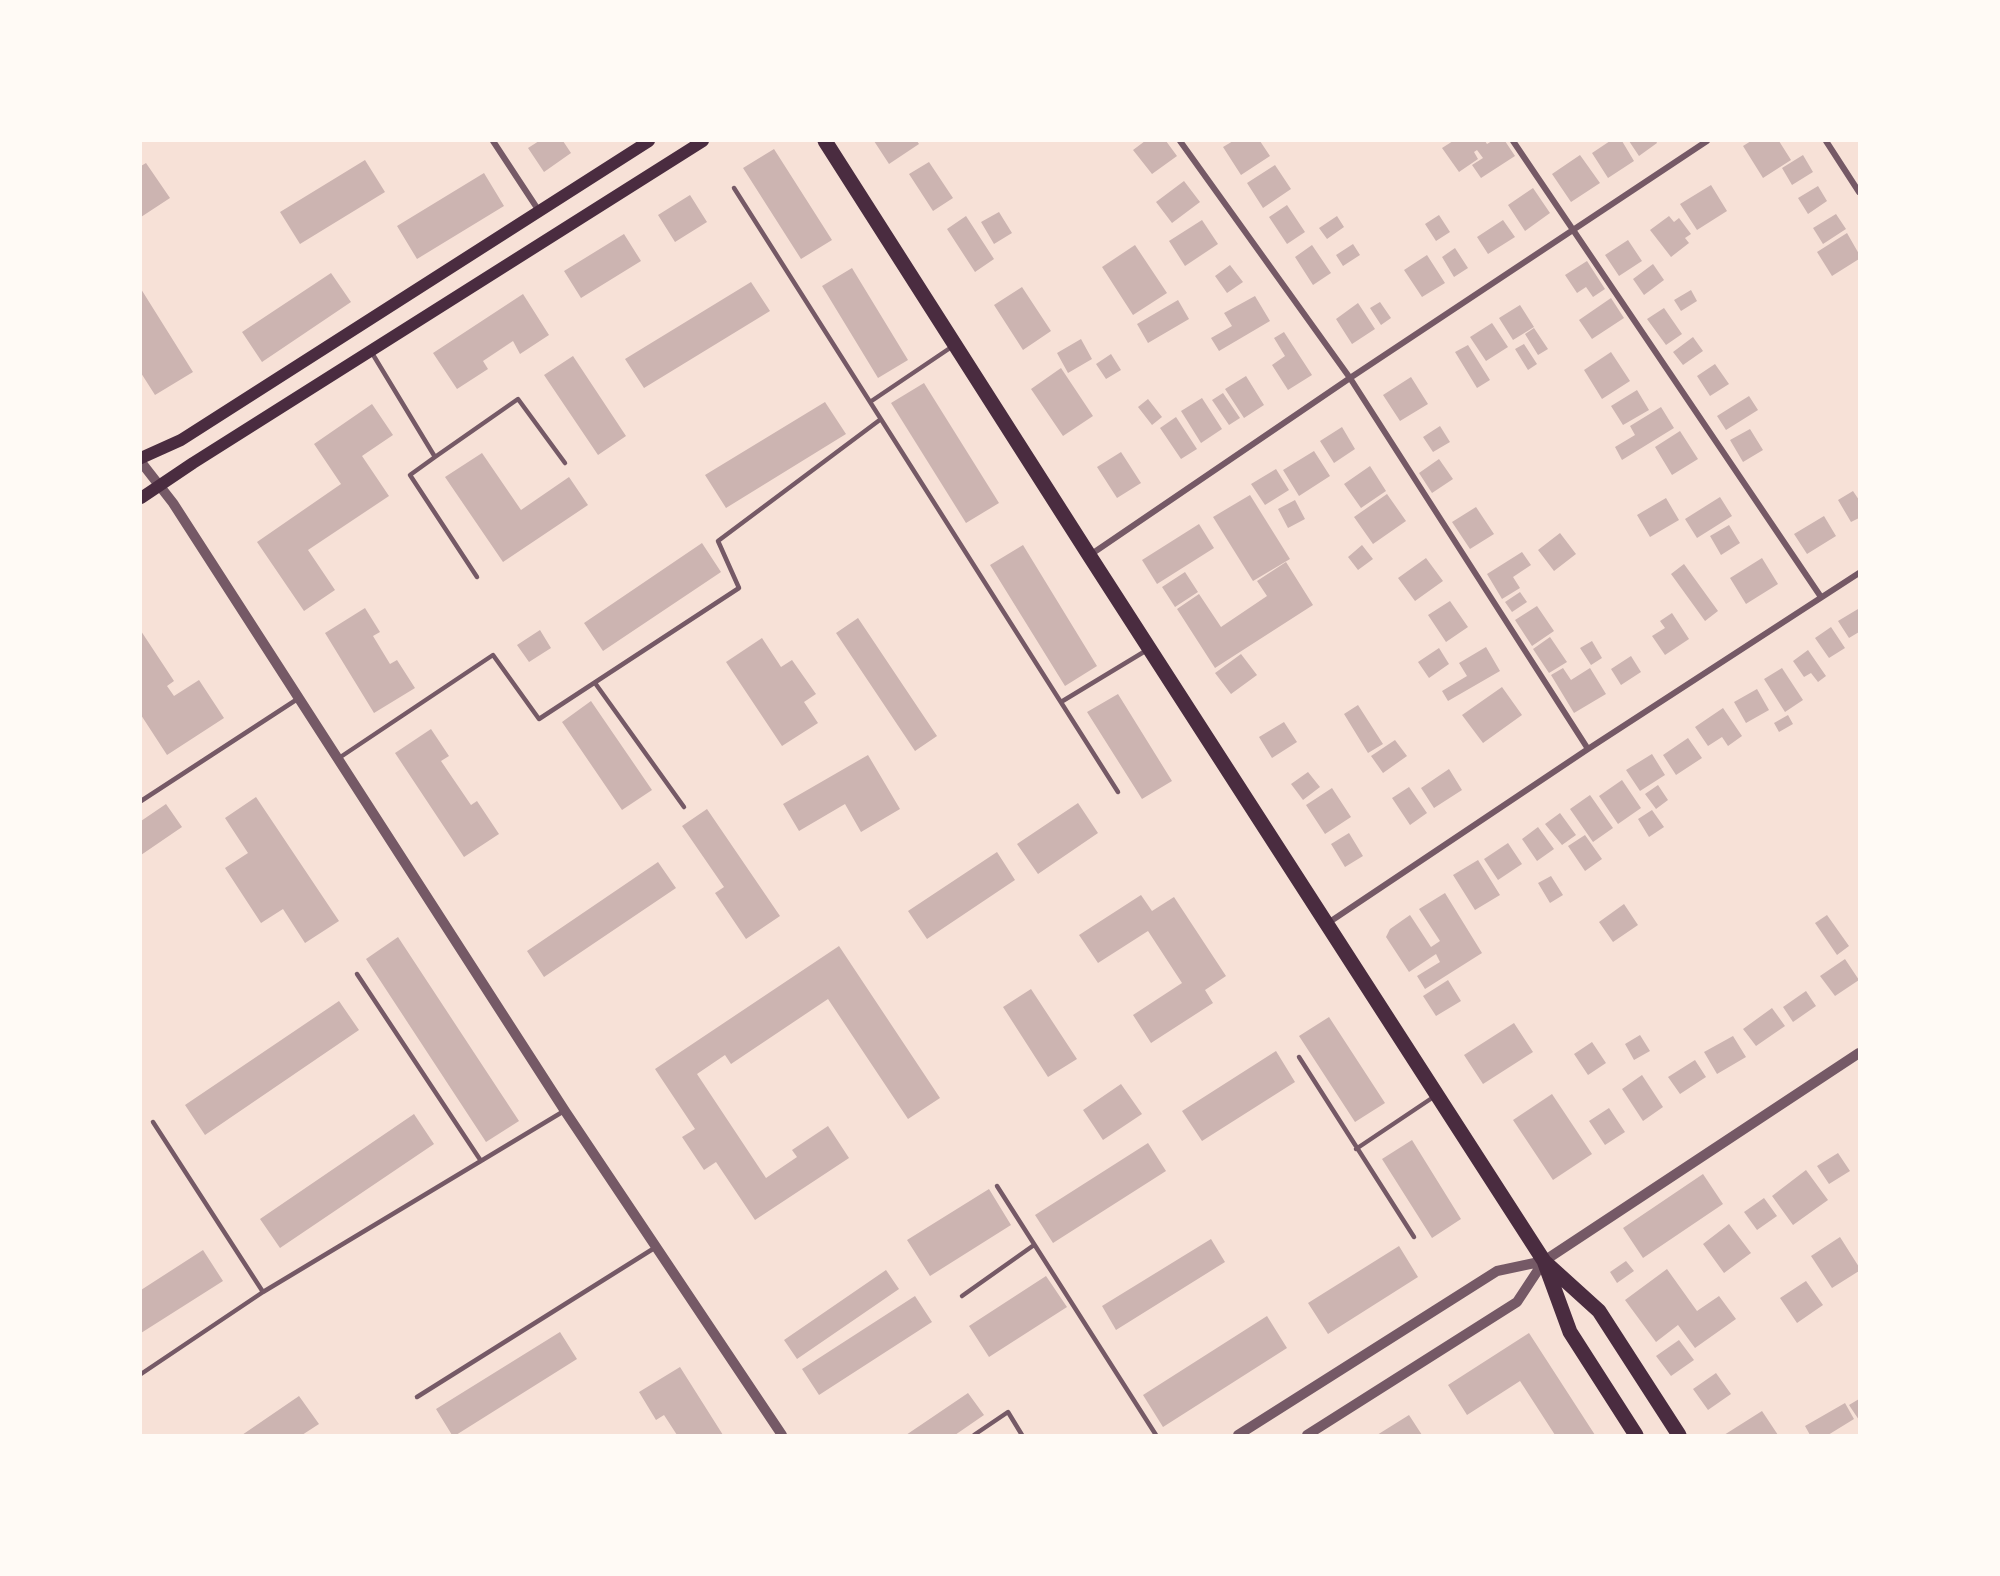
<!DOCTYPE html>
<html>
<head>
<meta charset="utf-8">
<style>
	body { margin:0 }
	#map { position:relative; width:2000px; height:1576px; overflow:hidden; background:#f7e1d7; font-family:Bitter,serif }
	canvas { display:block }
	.frame { position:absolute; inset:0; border:142px solid #fffaf5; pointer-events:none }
</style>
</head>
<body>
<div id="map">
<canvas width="2000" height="1576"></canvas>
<div class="frame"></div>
</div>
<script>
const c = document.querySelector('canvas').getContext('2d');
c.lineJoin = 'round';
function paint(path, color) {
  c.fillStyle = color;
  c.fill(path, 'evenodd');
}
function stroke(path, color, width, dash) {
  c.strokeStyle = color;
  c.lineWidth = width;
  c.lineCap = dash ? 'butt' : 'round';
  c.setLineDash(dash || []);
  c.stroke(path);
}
paint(new Path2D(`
	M539 141H563L571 153 544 172 528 148Z
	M874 141H917L919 144 889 164Z
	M1145 141H1166L1177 156 1152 174 1133 150Z
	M1233 141H1260L1270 156 1241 175 1223 147Z
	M1453 141H1485L1487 144 1492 141H1505L1515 156 1481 178 1472 165 1483 158 1477 150 1474 152 1478 159 1459 172 1442 148Z
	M1610 141H1622L1634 161 1608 178 1592 153Z
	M1629 141H1656L1657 143 1639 156Z
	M1751 141H1779L1791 160 1763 178 1743 146Z
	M774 149 832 240 801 259 743 168Z
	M1580 155 1600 183 1571 202 1552 174Z
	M1803 155 1813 172 1792 185 1782 168Z
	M365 160 385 192 300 244 280 212Z
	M929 162 953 198 933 211 909 174Z
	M146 163 170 198 141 217V166Z
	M1275 165 1291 189 1263 208 1247 183Z
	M484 173 504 206 417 259 397 226Z
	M1184 181 1200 202 1172 223 1156 202Z
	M1711 185 1727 211 1697 230 1680 204Z
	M1818 186 1827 201 1808 214 1798 198Z
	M1533 188 1550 213 1525 231 1508 205Z
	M690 195 707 222 675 242 658 215Z
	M1287 205 1305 232 1287 244 1269 217Z
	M999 212 1012 233 994 244 981 222Z
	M1836 214 1846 229 1823 244 1813 228Z
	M1439 215 1450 232 1436 241 1425 224Z
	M966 216 994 259 975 272 947 229Z
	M1337 216 1344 227 1327 239 1319 228Z
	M1669 216 1674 222 1679 218 1691 234 1685 238 1689 243 1671 257 1650 230Z
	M1202 220 1218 244 1185 266 1169 241Z
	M1503 220 1515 237 1488 254 1477 237Z
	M1847 233 1859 254V259L1832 276 1817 252Z
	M624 234 641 261 581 298 564 271Z
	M1628 240 1642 261 1619 276 1605 255Z
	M1353 244 1360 255 1343 266 1336 255Z
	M1135 245 1167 293 1133 315 1102 267Z
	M1312 245 1331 273 1313 285 1295 257Z
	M1455 248 1468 268 1454 277 1442 257Z
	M1427 255 1445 283 1422 297 1404 270Z
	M1587 261 1605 289 1593 297 1586 287 1577 293 1565 275Z
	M1653 264 1664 280 1644 295 1633 279Z
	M1230 265 1243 282 1227 293 1215 276Z
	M852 268 908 360 878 378 822 286Z
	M331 273 351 302 262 362 242 332Z
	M751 282 770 311 644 388 625 359Z
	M1022 287 1051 331 1023 350 994 305Z
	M141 289 193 372 155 395 141 373Z
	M1691 290 1697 301 1681 311 1674 300Z
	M523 294 549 335 520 354 513 341 483 361 488 369 457 389 433 353Z
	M1255 296 1270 321 1219 351 1211 338 1232 326 1224 313Z
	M1611 298 1624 318 1592 339 1579 320Z
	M1178 300 1189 319 1148 343 1137 324Z
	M1380 302 1391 318 1381 325 1370 308Z
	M1358 303 1375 329 1352 344 1336 319Z
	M1520 305 1534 327 1513 340 1499 318Z
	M1664 308 1682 334 1666 345 1647 319Z
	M1492 323 1508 347 1486 361 1470 337Z
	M1534 328 1548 349 1538 355 1525 334Z
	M1284 332 1312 375 1288 390 1272 365 1285 356 1274 338Z
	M1693 337 1703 351 1683 365 1673 352Z
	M1081 339 1092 359 1068 373 1057 353Z
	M1524 344 1537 364 1528 370 1515 349Z
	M1468 345 1490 380 1477 388 1455 352Z
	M1611 352 1630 381 1602 399 1584 370Z
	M1111 354 1121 370 1106 379 1096 364Z
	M573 356 626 436 598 455 544 375Z
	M1715 364 1729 384 1710 396 1697 376Z
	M1061 368 1093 416 1063 436 1031 389Z
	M1246 376 1264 405 1244 418 1225 389Z
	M1411 377 1428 404 1400 421 1383 395Z
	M924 383 999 503 966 523 891 403Z
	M1637 390 1649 410 1623 425 1611 406Z
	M1223 393 1240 418 1229 425 1212 400Z
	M1749 396 1758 410 1726 430 1717 416Z
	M1202 398 1222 429 1201 443 1181 411Z
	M1148 399 1162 417 1152 425 1138 407Z
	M825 402 846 434 726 508 705 475Z
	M372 404 393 435 362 456 389 496 308 550 335 590 304 611 257 542 341 484 314 444Z
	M1661 407 1674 428 1622 460 1615 447 1635 435 1630 426Z
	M1176 417 1197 449 1181 459 1160 428Z
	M1440 426 1450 442 1433 452 1423 437Z
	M1342 427 1355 449 1334 463 1320 441Z
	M1750 429 1763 450 1743 462 1730 440Z
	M1680 431 1698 459 1672 475 1655 447Z
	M1314 451 1330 476 1299 496 1283 470Z
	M1121 452 1141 483 1117 498 1097 467Z
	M482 453 521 510 569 477 588 505 503 562 445 477Z
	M1439 459 1453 479 1432 493 1419 473Z
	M1370 466 1386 491 1361 508 1344 484Z
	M1276 469 1289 490 1265 505 1251 484Z
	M1853 491 1859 500V518L1851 522 1838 500Z
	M1387 494 1406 521 1373 544 1354 517Z
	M1250 495 1290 559 1253 581 1213 517Z
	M1720 497 1732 516 1697 538 1685 519Z
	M1666 498 1679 520 1650 537 1637 515Z
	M1295 500 1305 519 1288 528 1278 509Z
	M1476 507 1494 534 1470 549 1452 522Z
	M1824 516 1836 536 1807 554 1794 534Z
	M1199 524 1214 548 1157 584 1142 560Z
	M1729 525 1740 543 1721 555 1710 536Z
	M1560 533 1576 554 1554 571 1538 550Z
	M702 543 721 572 603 651 584 623Z
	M1023 545 1097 666 1065 686 990 565Z
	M1362 545 1373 559 1358 570 1348 557Z
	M1522 552 1531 565 1513 577 1520 588 1502 599 1487 574Z
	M1426 558 1443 581 1415 601 1398 578Z
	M1762 558 1778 584 1746 604 1730 578Z
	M1286 562 1313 605 1215 668 1177 609 1199 594 1221 627 1267 596 1257 581Z
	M1684 564 1718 611 1705 621 1671 574Z
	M1185 572 1198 592 1175 607 1162 587Z
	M1520 592 1527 602 1512 612 1505 602Z
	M1450 601 1468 627 1446 642 1428 615Z
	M1537 606 1554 631 1532 646 1515 620Z
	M365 608 380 632 373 636 390 664 397 660 415 688 374 713 325 633Z
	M1858 609 1859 632 1849 638 1838 621Z
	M1672 613 1689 639 1665 655 1652 636 1665 628 1660 621Z
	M858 618 937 736 915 751 836 633Z
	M1831 627 1845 648 1829 658 1815 638Z
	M540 630 551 648 529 662 517 645Z
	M141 631 174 681 167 686 174 696 199 680 224 718 167 755 141 715Z
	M1550 637 1567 662 1549 673 1533 649Z
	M762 638 781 667 792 660 816 694 804 702 818 723 782 746 726 662Z
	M1592 641 1602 658 1591 665 1580 648Z
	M1486 647 1500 671 1448 701 1442 691 1467 676 1459 663Z
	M1439 648 1449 664 1429 678 1418 662Z
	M1808 650 1826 676 1818 682 1811 673 1804 677 1793 661Z
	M1241 654 1257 675 1231 694 1215 673Z
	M1631 656 1641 672 1621 685 1611 669Z
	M1563 668 1571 680 1590 668 1606 694 1574 713 1551 675Z
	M1782 668 1803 700 1785 712 1764 679Z
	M1502 687 1522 715 1483 743 1462 715Z
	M1757 689 1769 710 1746 723 1734 702Z
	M1118 694 1172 781 1142 799 1087 712Z
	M591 701 652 790 622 810 562 722Z
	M1358 705 1383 744 1368 753 1344 714Z
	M1723 708 1742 736 1728 746 1722 737 1708 746 1695 727Z
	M1788 715 1793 724 1779 732 1774 723Z
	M1284 722 1297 742 1272 758 1259 737Z
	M431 729 449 756 441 761 471 805 477 801 499 834 464 857 395 753Z
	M1688 738 1702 758 1676 775 1663 755Z
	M1395 740 1407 756 1383 773 1371 756Z
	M1652 754 1665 775 1640 791 1626 770Z
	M868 755 900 809 861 832 845 804 799 831 783 804Z
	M1449 769 1462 790 1434 808 1421 788Z
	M1308 772 1320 787 1303 800 1291 784Z
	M1622 780 1641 808 1618 824 1599 796Z
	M1658 785 1668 800 1656 809 1645 794Z
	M1409 787 1427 813 1410 825 1392 798Z
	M1332 788 1351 817 1325 834 1306 805Z
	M1590 795 1613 828 1593 842 1570 809Z
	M256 797 339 921 305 943 283 909 261 923 225 868 248 853 225 818Z
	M1078 803 1098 833 1038 874 1017 844Z
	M166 804 182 827 141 855V821Z
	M707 809 780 916 746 939 715 893 724 887 682 826Z
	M1652 810 1664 827 1649 837 1638 819Z
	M1560 813 1576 835 1562 845 1545 824Z
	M1538 827 1554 849 1537 861 1522 839Z
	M1349 833 1363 856 1345 867 1331 844Z
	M1585 835 1602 859 1585 871 1568 846Z
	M1508 843 1522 864 1498 880 1484 859Z
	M997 852 1015 880 927 939 908 911Z
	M1478 860 1500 895 1475 910 1453 875Z
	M658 862 676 888 544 977 527 951Z
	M1551 876 1563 895 1550 903 1538 883Z
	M1445 893 1482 953 1425 989 1417 976 1440 962 1436 954 1409 972 1386 937 1390 929 1410 915 1431 947 1440 941 1419 909Z
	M1141 895 1152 911 1174 897 1226 976 1205 990 1213 1003 1151 1043 1133 1015 1182 983 1148 931 1098 963 1079 935Z
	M1624 904 1638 925 1613 942 1599 922Z
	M1827 915 1849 946 1837 955 1815 923Z
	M398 937 519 1121 486 1142 366 959Z
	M839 946 940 1098 908 1119 828 999 731 1064 725 1055 697 1074 766 1178 797 1157 792 1150 828 1126 849 1158 755 1220 716 1162 704 1170 682 1137 695 1129 655 1069Z
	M1845 959 1859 980 1835 996 1820 976Z
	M1448 980 1461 1001 1436 1016 1423 996Z
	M1031 989 1077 1059 1048 1077 1003 1007Z
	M1806 991 1816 1006 1793 1022 1783 1007Z
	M339 1001 359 1030 205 1135 185 1105Z
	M1772 1008 1785 1026 1756 1046 1743 1029Z
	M1329 1017 1385 1103 1355 1122 1299 1036Z
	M1514 1023 1533 1052 1483 1084 1464 1055Z
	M1640 1035 1650 1051 1634 1060 1625 1044Z
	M1733 1036 1746 1057 1717 1074 1704 1052Z
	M1592 1042 1606 1063 1588 1075 1574 1054Z
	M1276 1051 1295 1082 1202 1141 1182 1111Z
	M1695 1060 1706 1077 1680 1094 1668 1077Z
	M1642 1075 1663 1107 1643 1121 1622 1089Z
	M1121 1084 1142 1114 1103 1140 1083 1110Z
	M1552 1094 1592 1154 1553 1180 1513 1120Z
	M1609 1108 1625 1132 1605 1145 1589 1121Z
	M414 1114 434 1144 280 1248 260 1219Z
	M1412 1140 1461 1219 1432 1238 1382 1159Z
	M1148 1143 1166 1171 1053 1243 1035 1215Z
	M1838 1153 1850 1171 1829 1184 1817 1166Z
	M1806 1170 1828 1200 1793 1225 1772 1196Z
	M1703 1174 1723 1204 1643 1258 1623 1228Z
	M989 1189 1011 1225 930 1276 907 1240Z
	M1764 1198 1777 1216 1757 1230 1744 1212Z
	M1729 1224 1751 1253 1724 1273 1703 1244Z
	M1840 1237 1859 1267V1271L1832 1288 1811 1256Z
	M1211 1239 1225 1262 1116 1330 1102 1306Z
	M1399 1246 1418 1277 1328 1334 1308 1303Z
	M203 1250 223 1281 141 1333V1290Z
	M1626 1261 1634 1271 1617 1283 1610 1272Z
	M1667 1269 1697 1311 1719 1296 1736 1319 1695 1348 1678 1325 1656 1342 1625 1300Z
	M886 1270 899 1289 797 1359 784 1340Z
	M1046 1276 1067 1307 989 1357 969 1326Z
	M1806 1281 1823 1305 1797 1323 1780 1298Z
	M915 1296 932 1322 819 1395 802 1369Z
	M1267 1316 1287 1348 1163 1427 1143 1395Z
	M560 1332 577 1359 456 1435H452L436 1409Z
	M1529 1333 1595 1435H1555L1520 1381 1467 1415 1448 1385Z
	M1679 1340 1694 1360 1671 1376 1656 1356Z
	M680 1367 723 1435H677L664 1415 656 1420 639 1392Z
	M1716 1373 1731 1394 1708 1410 1693 1389Z
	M968 1393 984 1415 955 1435H906Z
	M299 1396 319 1424 302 1435H242Z
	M1859 1399V1420L1849 1405Z
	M1845 1403 1854 1419 1828 1435H1810L1805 1426Z
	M1762 1411 1778 1435H1724Z
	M1409 1415 1422 1435H1377Z`), '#ccb4b1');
stroke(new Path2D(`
	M734 188 1118 792
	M372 353 435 457 410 475 477 577
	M870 402 953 346
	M435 457 518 399 565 463
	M595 683 684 807
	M1061 702 1147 650
	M339 758 493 655 539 719 739 588 718 541 881 419
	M141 801 299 698
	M357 974 481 1161
	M1299 1057 1414 1237
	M153 1122 263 1292
	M1356 1149 1435 1096
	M997 1186 1156 1435
	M962 1296 1034 1245
	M141 1374 263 1292 564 1111
	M417 1397 656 1247
	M974 1435 1008 1412 1022 1435`), '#755966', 4.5);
stroke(new Path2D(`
	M493 141 539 211
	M1180 141 1350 378 1588 749
	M1513 141 1821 597
	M1826 141 1859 192
	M1090 555 1350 378 1707 141
	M1328 923 1588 749 1859 573`), '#755966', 6);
stroke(new Path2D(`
	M141 462 173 503 565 1111 782 1435
	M1238 1435 1497 1271 1544 1261 1859 1053
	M1307 1435 1517 1302 1544 1261`), '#755966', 10);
stroke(new Path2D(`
	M141 458 181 440 649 141
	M141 498 193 463 703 141`), '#4a2c40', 12);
stroke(new Path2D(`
	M825 141 1089 555 1544 1261 1570 1332 1636 1435
	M1546 1263 1599 1311 1679 1435`), '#4a2c40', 15);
</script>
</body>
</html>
